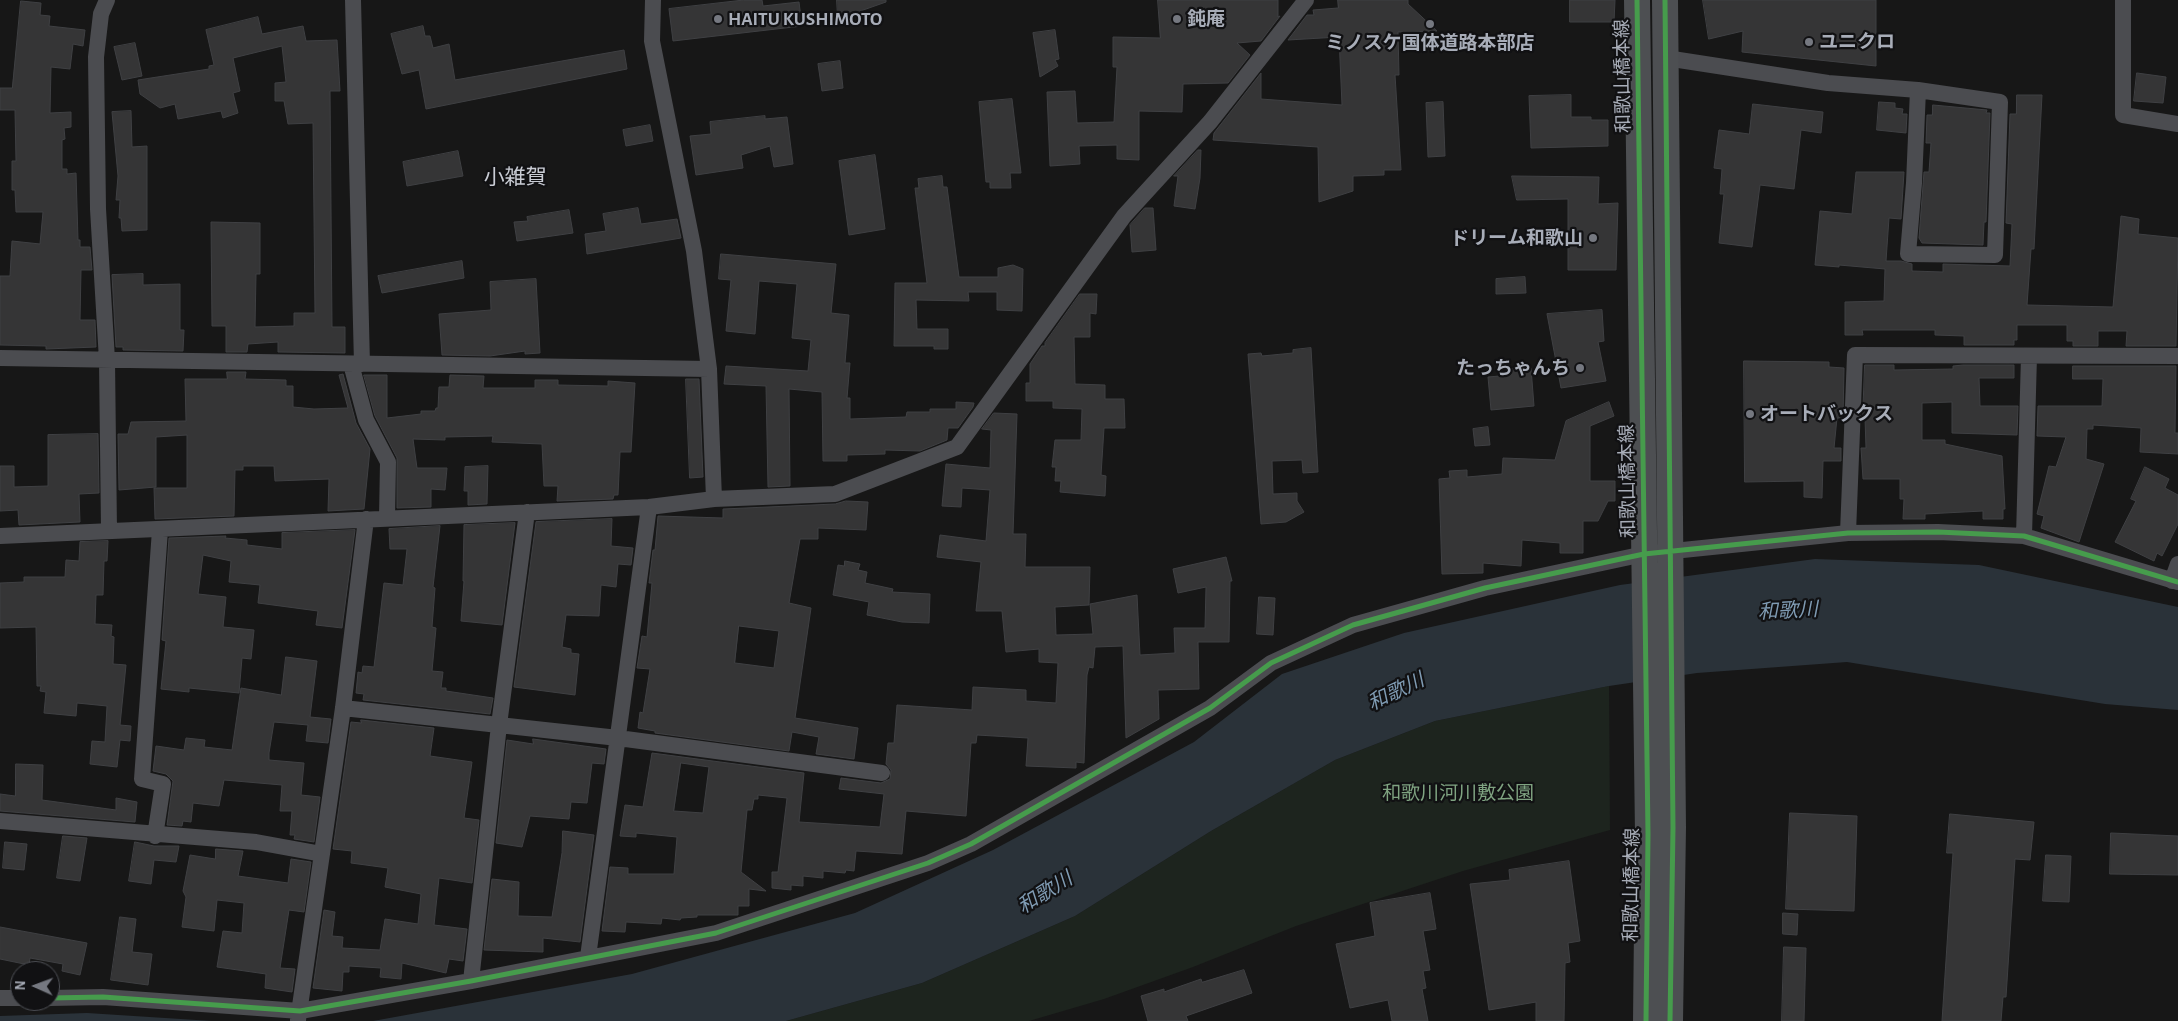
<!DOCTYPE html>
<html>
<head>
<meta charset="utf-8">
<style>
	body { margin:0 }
	#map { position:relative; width:2178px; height:1021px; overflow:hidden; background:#171717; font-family:"Alegreya Sans",sans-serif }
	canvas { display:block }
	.north { position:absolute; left:10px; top:961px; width:50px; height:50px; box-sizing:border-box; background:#111113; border:1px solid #4d4f55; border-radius:50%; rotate:272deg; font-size:14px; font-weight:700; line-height:20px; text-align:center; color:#a8adb8 }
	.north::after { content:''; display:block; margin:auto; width:18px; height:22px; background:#757880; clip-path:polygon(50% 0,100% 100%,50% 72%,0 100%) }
</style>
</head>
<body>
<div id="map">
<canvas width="2178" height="1021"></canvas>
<div class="north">N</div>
</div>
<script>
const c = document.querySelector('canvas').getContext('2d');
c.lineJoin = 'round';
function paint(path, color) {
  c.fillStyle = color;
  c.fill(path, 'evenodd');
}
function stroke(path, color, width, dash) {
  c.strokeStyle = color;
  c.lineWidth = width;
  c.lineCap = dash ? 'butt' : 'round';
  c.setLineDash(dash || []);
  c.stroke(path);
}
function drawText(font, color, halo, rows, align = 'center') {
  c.font = font + ' "Alegreya Sans","Noto Sans JP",sans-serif';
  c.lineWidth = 4.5;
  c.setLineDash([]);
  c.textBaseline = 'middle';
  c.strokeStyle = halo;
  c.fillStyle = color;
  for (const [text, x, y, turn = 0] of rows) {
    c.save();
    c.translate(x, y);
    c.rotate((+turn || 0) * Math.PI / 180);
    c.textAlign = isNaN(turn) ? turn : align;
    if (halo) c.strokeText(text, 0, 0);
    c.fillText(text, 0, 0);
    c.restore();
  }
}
paint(new Path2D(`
	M1609 686 1610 830 1463 871 1296 926 1193 967 1104 999 1029 1021H786L922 983 1075 916 1211 831 1335 760 1435 721Z`), '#1d241e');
paint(new Path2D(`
	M1815 559 1979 565 2178 607V710L2105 704 1847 662 1697 673 1609 686 1435 721 1335 760 1211 831 1075 916 922 983 786 1021H373L632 974 855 913 993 850 1194 742 1282 674 1404 633 1620 585Z
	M87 1013 212 1021H0V1016Z`), '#2a3239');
const building = new Path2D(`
	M744 0H762L763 6 799 2 802 26 673 41 669 9Z
	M837 0H886V2L849 15 838 17Z
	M1158 0H1278V17L1280 16 1261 41 1237 43 1250 55 1228 83 1183 84 1182 112 1139 111V160L1117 159V145L1079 146 1080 164 1050 166 1047 92 1075 91 1077 123 1114 122 1117 67H1113V37L1160 38Z
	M1338 0H1408V4L1437 31 1398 32 1399 75H1395L1401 170H1384V175L1353 176V191L1319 202 1318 147 1213 140 1214 133 1261 73V99L1342 105 1339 37 1288 40 1307 15H1314L1313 10 1338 8Z
	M1570 0H1615L1614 22H1570Z
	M1703 0H1876V66L1742 52 1743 31 1709 39Z
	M21 1 41 3 40 15 50 16 49 26 85 30 83 46 73 44 70 69 51 67 50 113 71 112V127L64 128 65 139 62 140V169H67V174L76 173 78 240H80V247H90L92 270H81L80 320H95L96 347 46 349V346L0 345V276H10L12 241 40 244 43 212H16L15 190H12V161H16L15 110H0V88H12Z
	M258 17 262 34 303 26 306 41 337 40 340 91H330L332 327H345V353L278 352V342L248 344 247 352H226V326H212L211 222 260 223V274H256L255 327 294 326V313H315L313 123 288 124 284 101H275V83L286 82 282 46 233 58 240 91 233 93 238 113 223 118 221 111 178 119 175 104 160 108 140 94 138 80 209 69V66L214 65 206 30Z
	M423 26 425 36H430L433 48 449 44 455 80 624 50 627 69 426 109 419 70 402 74 391 34Z
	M1055 30 1059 59 1055 60 1058 66 1040 77 1033 33Z
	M135 43 142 76 122 80 114 47Z
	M840 61 843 88 822 91 818 64Z
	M2137 73 2166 77 2163 103 2134 101Z
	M1571 95V117H1591V120H1608V146L1531 148 1529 96Z
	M2017 95H2042L2034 249H2031L2027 305 2113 307 2121 216 2139 219 2138 234 2178 238 2176 346H2126L2127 331H2098V346H2073V341H2067V325H2017V340H2014V345H1964V336L1935 335V330H1862L1863 335H1845V302L1884 301 1885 269 1839 265V267L1815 265 1820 211 1852 214 1856 172H1904L1901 219 1889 218 1886 261H1901L1912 264V271L1943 272V264L2010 266 2012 224 2006 223 2010 114H2016Z
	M1012 99 1021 173H1010L1011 188H990V182H986L979 102Z
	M1443 102 1445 156 1428 157 1426 103Z
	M1879 102 1895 103V108L1903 109 1902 114H1907L1906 133 1877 130Z
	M1753 104 1823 112 1821 133 1801 130 1794 189 1760 185 1752 247 1719 243 1724 194H1720L1722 169 1714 168 1719 130 1749 134Z
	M1933 105 1987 110 1986 113H1990L1986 222H1984L1983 245 1922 243 1919 238 1924 172H1929L1931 143H1926L1927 115H1932Z
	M131 111 132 147 147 146V230L122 231 121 218H119L120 200H116L118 176 112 112Z
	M765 116V119L787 117 793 164 774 167 770 146 741 155 743 168 696 175 690 136 711 134 710 122Z
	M650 125 653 141 626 146 623 130Z
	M1198 150H1201L1200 178 1195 209 1174 206 1178 176H1174Z
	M458 151 463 176 407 186 403 162Z
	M875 155 885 229 849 235 839 161Z
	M942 176 943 187H947L959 277H998V268L1013 265 1023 269 1022 311 997 310V292H968L969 301 916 300 917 329H948V349H934V346H894L895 283H927L915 188H919L918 179Z
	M1512 176 1599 177 1598 204 1618 203 1616 270H1568V199L1517 200Z
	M638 208 641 224 677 219 681 238 587 254 585 234 606 231 603 214Z
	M1145 208H1153L1156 250 1132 252 1130 225Z
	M569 210 573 233 517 241 514 222 528 221 527 217Z
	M721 254 836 264 831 313 849 315 845 363H850L847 398H850V419L906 417 907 412H930V409H956V402L974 403 973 407 958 428H948L947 440 920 451 885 450V454L847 455V461H823L822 392 789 389 790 486 768 487 766 386 724 384 726 366 808 371 811 340 792 338 797 284 759 281 755 334 726 331 731 280 719 279Z
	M462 261 464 278 382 293 378 276Z
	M143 274V285L180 284V330H184L183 351 123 350V347H116L112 275Z
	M1525 277 1526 293 1496 294V279Z
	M536 279 540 353 525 354V351L490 356 442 355 439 314 491 310 490 282Z
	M1080 294H1097L1096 314 1090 313V337H1074L1075 384 1105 385V399H1124L1125 428H1104L1101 475 1106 476 1105 496 1060 492 1061 481H1055L1056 467H1052L1055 440H1081L1082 409 1053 408V401H1026V383H1030V364L1042 346H1045V343Z
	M1602 310 1604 341 1598 342 1606 381 1561 388 1547 314Z
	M1311 348 1318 472 1303 473 1302 460 1272 461 1273 494 1297 493V501L1304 512 1286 522 1261 524 1248 354 1261 353 1262 356 1293 353V350Z
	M1744 361 1829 362V367L1844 368 1843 418H1837L1834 448H1841V461H1823L1822 498 1804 497V481L1745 482Z
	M1865 365H1894V370L1953 369V366L1963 365H2014V378H1979L1980 406H2018L2017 435 1952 433V402L1922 403V440H1945V444L2002 456 2005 509H2003V519H1983V511L1925 514V519H1903L1904 499H1900V479H1863L1861 448H1866L1865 418H1863Z
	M2073 366H2176L2175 433H2178V454L2140 452 2141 428 2093 425V429H2087L2086 459 2104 464 2079 542 2041 528 2044 516 2037 514 2049 466 2056 467 2066 437 2037 436 2038 406H2102L2103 379H2073Z
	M1531 368 1534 406 1491 410 1488 377 1511 375V369Z
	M227 372H246L245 379 286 380V386H293V407L314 409 348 408 339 375 343 374 356 423 370 449 364 509 328 511 329 479 275 481 274 466H243V470H235L234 516 155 519 154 488H187V435L156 437V487L119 490 118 434H128L131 422 186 421 185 379H227Z
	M364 375H387V418L421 414V411H435L436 408H438L439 387H449L450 375 484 376 483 388H535V380H558V385L608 386V381L635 383 631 452H620L618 495H614L613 499 557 501 558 486H544L542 444 492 442 493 436 445 437V440L413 439 417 468H447L445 490 431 489V507L397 508V458L375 416Z
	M686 379H699L703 477 690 478Z
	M1609 402 1614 416 1590 426V481H1615V501H1608L1598 521H1583V553H1560V543L1522 540 1521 566 1483 563V573L1442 574 1439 479 1450 478 1449 471 1467 470V477L1502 474 1503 458 1555 460 1566 421Z
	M994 413 1017 414 1013 534H1026L1025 567H1090L1089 605 1055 607 1056 635 1093 634 1090 604 1137 595 1140 655 1175 653 1174 628H1205L1206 587 1178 593 1173 569 1226 557 1232 581H1230L1229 642H1198L1199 689 1158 690 1159 719 1126 738 1123 646 1095 647 1093 668 1089 667 1087 675 1084 763 1076 762V768L1026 766 1028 738 977 735 976 743H971L966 816 906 811 902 854 856 851 854 871 846 870 845 873 823 871V878L803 876V886L791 885V890L772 888V872H778L787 798 758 795V799H754L752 810H747L741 872 766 891 749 889V906H738V915H697V917L681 918 680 920 662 918 661 924 626 922 625 932 602 931 610 867 628 868V874H674L677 837 636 833V837L620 836 625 805 643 807 652 753 804 773 799 822 880 827 884 794 839 789 841 778 881 783 890 779 891 770 886 764 888 743H894L897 705 972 710 973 687 1026 690V701L1056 703 1058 663 1039 662V649L1006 652 1002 611H976L981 562 937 557 940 535 986 541 990 490 962 488 961 507 942 506 946 464 990 468 991 430 982 429ZM681 763 709 767 703 813 674 811Z
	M1488 427 1490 445 1475 446 1473 429Z
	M98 434 99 493 79 494 80 522 19 525 18 510 0 511V466H14V487L48 486V435Z
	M488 466 487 504 468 505V491H464L465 467Z
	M2145 467 2169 479 2165 488 2178 495V524L2162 556 2157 553 2154 561 2115 542 2136 501 2131 499Z
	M846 501 868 502 866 530 818 528V539H800L789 603 811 608 795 718 858 728 854 759 816 754 819 737 792 732 789 751 655 733V731L638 728 640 712 643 713 650 669 637 668 642 636 647 637 652 583H649L653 550H655L658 516 723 518V509L835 504ZM739 626 779 631 774 668 735 663Z
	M612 519 611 546 633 548 631 565 618 564 616 587 601 585 599 616 566 615 562 647 571 649V653L579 654 575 695 514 687 536 522Z
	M515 523 502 625 461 621 464 581H463L464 525Z
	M440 526 433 587 435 588 432 627 436 628 432 671 443 672 441 688H446V691L493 698 490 714 363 700 364 694 356 693 358 672 362 673 363 666 374 667 384 583 403 585 407 549H390L389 529Z
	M355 530 342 628 316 625 318 611 258 603 260 585 229 582 231 561 203 555 198 594 226 597 223 627 254 630 251 659 242 658 239 693 189 688V692L161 689 166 641 162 640 169 538 226 536 225 538 247 540V545L282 549V533Z
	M108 541 107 561H104L103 595H96L95 624 112 625 111 636 114 637 113 664 126 665 120 725 131 726 130 741 120 740 117 767 90 764 92 741 105 742 107 706 77 703 76 716 44 713 46 692 40 691 41 686H37L36 627 0 628V583L24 582V577H65L66 560 79 561 80 542Z
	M845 561 860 564 858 570 867 572 865 583 893 589 892 592 930 594 929 623 902 622 867 615 869 602 833 595 838 565 844 566Z
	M1259 597 1275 598 1273 635 1257 634Z
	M286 657 317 661 310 717 331 719 328 743 306 741 308 725 274 722 269 753V760L304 763 301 795 320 797 314 842 294 839 295 835H290L292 811H280L282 785 224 780 219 806 193 803 191 822 183 821 182 826 167 825 173 781 166 774 153 771 156 746 184 750 186 738 205 740 204 747 232 750 241 688 281 695Z
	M361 720 434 728 430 756 472 762 464 818 479 820 472 883 439 878 434 925 467 929 463 961 449 959 446 973 402 963 401 979 380 977 381 968 349 966V972H343L342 991 313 988 324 910 335 912 332 936 343 937 342 948 380 950 385 919 418 924 421 894 385 887 388 868 351 863 352 851 333 849 351 722 361 723Z
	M533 739 606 749 604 764 592 763 587 803 571 802 569 819 530 816 522 847 496 843 507 740 533 744Z
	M16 764 43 765 42 800 116 810V798L137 802 135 822 0 811V794L15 796Z
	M1790 813 1857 816 1854 911 1786 909Z
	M1950 814 2034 822 2030 860 2015 859 2006 997H2003L2001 1021H1942L1953 853H1947Z
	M563 831 594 835 580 942 543 938V952L484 950 492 879 519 882 518 916 552 917 562 853Z
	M2111 833 2178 836V875L2110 874Z
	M63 836 87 838 80 881 57 878Z
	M5 842 27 844 24 870 3 868Z
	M135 842 154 846H179L176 862 154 860 151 884 129 881Z
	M216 849 243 851 238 876 288 883 291 859 311 862 304 912 289 910 280 968 295 969 292 992 265 988 266 974 217 967 223 931 242 933 244 903 217 900 214 931 182 927 186 897 183 891 190 855 215 859Z
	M2046 855 2071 856 2069 902 2043 901Z
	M1569 861 1580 941 1568 943 1570 962 1565 963 1564 1021H1536V1002L1489 1010 1470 884 1510 880 1509 870Z
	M1430 893 1436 929 1423 931 1430 970 1423 971 1426 988 1422 989 1428 1021H1392L1388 1000 1350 1008 1336 944 1375 936 1370 903Z
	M1783 913 1798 914 1797 935 1783 934Z
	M120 917 136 919 132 952 152 954 148 985 111 980Z
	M0 927 87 943 80 975 62 971 63 964 30 958 29 965 0 959Z
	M1784 947 1806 948 1804 1021H1782Z
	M1244 970 1252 993 1186 1016 1188 1021H1148L1141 996 1164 989V992L1201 979 1202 982Z`);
paint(building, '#353536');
stroke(building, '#3f4043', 1);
stroke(new Path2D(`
	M107 0 101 14 96 57 98 209 107 360 109 531
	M353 0 362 364
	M653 0 652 41 694 251 709 369 714 499
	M2123 0V115L2178 124
	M1666 58 1828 83 1918 90 2000 102 1995 255 1908 254 1914 183 1918 90
	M0 358 709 369
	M351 364 366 420 388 462 387 518
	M1848 533 1855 355 2178 356
	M0 536 649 507 714 499 835 494 957 447 1124 216 1210 122 1306 0
	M2024 536 2029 356
	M2172 581 2178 564
	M343 708 618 738 882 773
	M0 821 256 842 322 854
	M155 836 163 784 142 779 160 530
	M588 957 649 507
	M471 981 499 725 527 512
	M0 998H20
	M50 998 103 997 300 1011 471 981 716 933 928 863 971 844 1210 708 1271 663 1353 625 1485 588 1644 554 1848 533 1938 532 2024 536 2178 582
	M298 1020 343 708 366 519`), '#4b4c50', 16);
stroke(new Path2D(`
	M1637 0 1648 834 1646 1021
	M1665 0 1673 827 1670 1021`), '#4d4f52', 26);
stroke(new Path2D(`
	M1637 0 1648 834 1646 1021
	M1665 0 1673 827 1670 1021
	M50 998 103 997 300 1011 471 981 716 933 928 863 971 844 1210 708 1271 663 1353 625 1485 588 1644 554 1848 533 1938 532 2024 536 2178 582`), '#469c4c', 5);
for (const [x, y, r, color] of [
	[718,19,5,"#757880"],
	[1177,19,5,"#757880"],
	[1430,24,5,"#757880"],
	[1809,42,5,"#757880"],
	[1593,238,5,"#757880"],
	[1580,368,5,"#757880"],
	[1750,414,5,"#757880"]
]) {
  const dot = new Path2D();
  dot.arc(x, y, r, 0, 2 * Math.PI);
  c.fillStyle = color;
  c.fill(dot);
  stroke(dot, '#111113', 2);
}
drawText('bold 19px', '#a8adb8', '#111113', [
	["HAITU KUSHIMOTO",728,19],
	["鈍庵",1187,19],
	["ユニクロ",1819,42],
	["ミノスケ国体道路本部店",1430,43,"center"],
	["ドリーム和歌山",1583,238,"right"],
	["たっちゃんち",1570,368,"right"],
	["オートバックス",1760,414]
], 'left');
drawText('19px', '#a8adb8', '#111113', [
	["和歌山橋本線",1623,76,-91],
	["和歌山橋本線",1628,481,-91],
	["和歌山橋本線",1632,885,-89]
]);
drawText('19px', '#7fa381', '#111113', [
	["和歌川河川敷公園",1458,793]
]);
drawText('italic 20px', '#7f9bb3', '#111113', [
	["和歌川",1788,611,-3],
	["和歌川",1396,692,-26],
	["和歌川",1045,893,-32]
]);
drawText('21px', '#c9ccd4', '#111113', [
	["小雑賀",515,178]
]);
</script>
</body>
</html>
